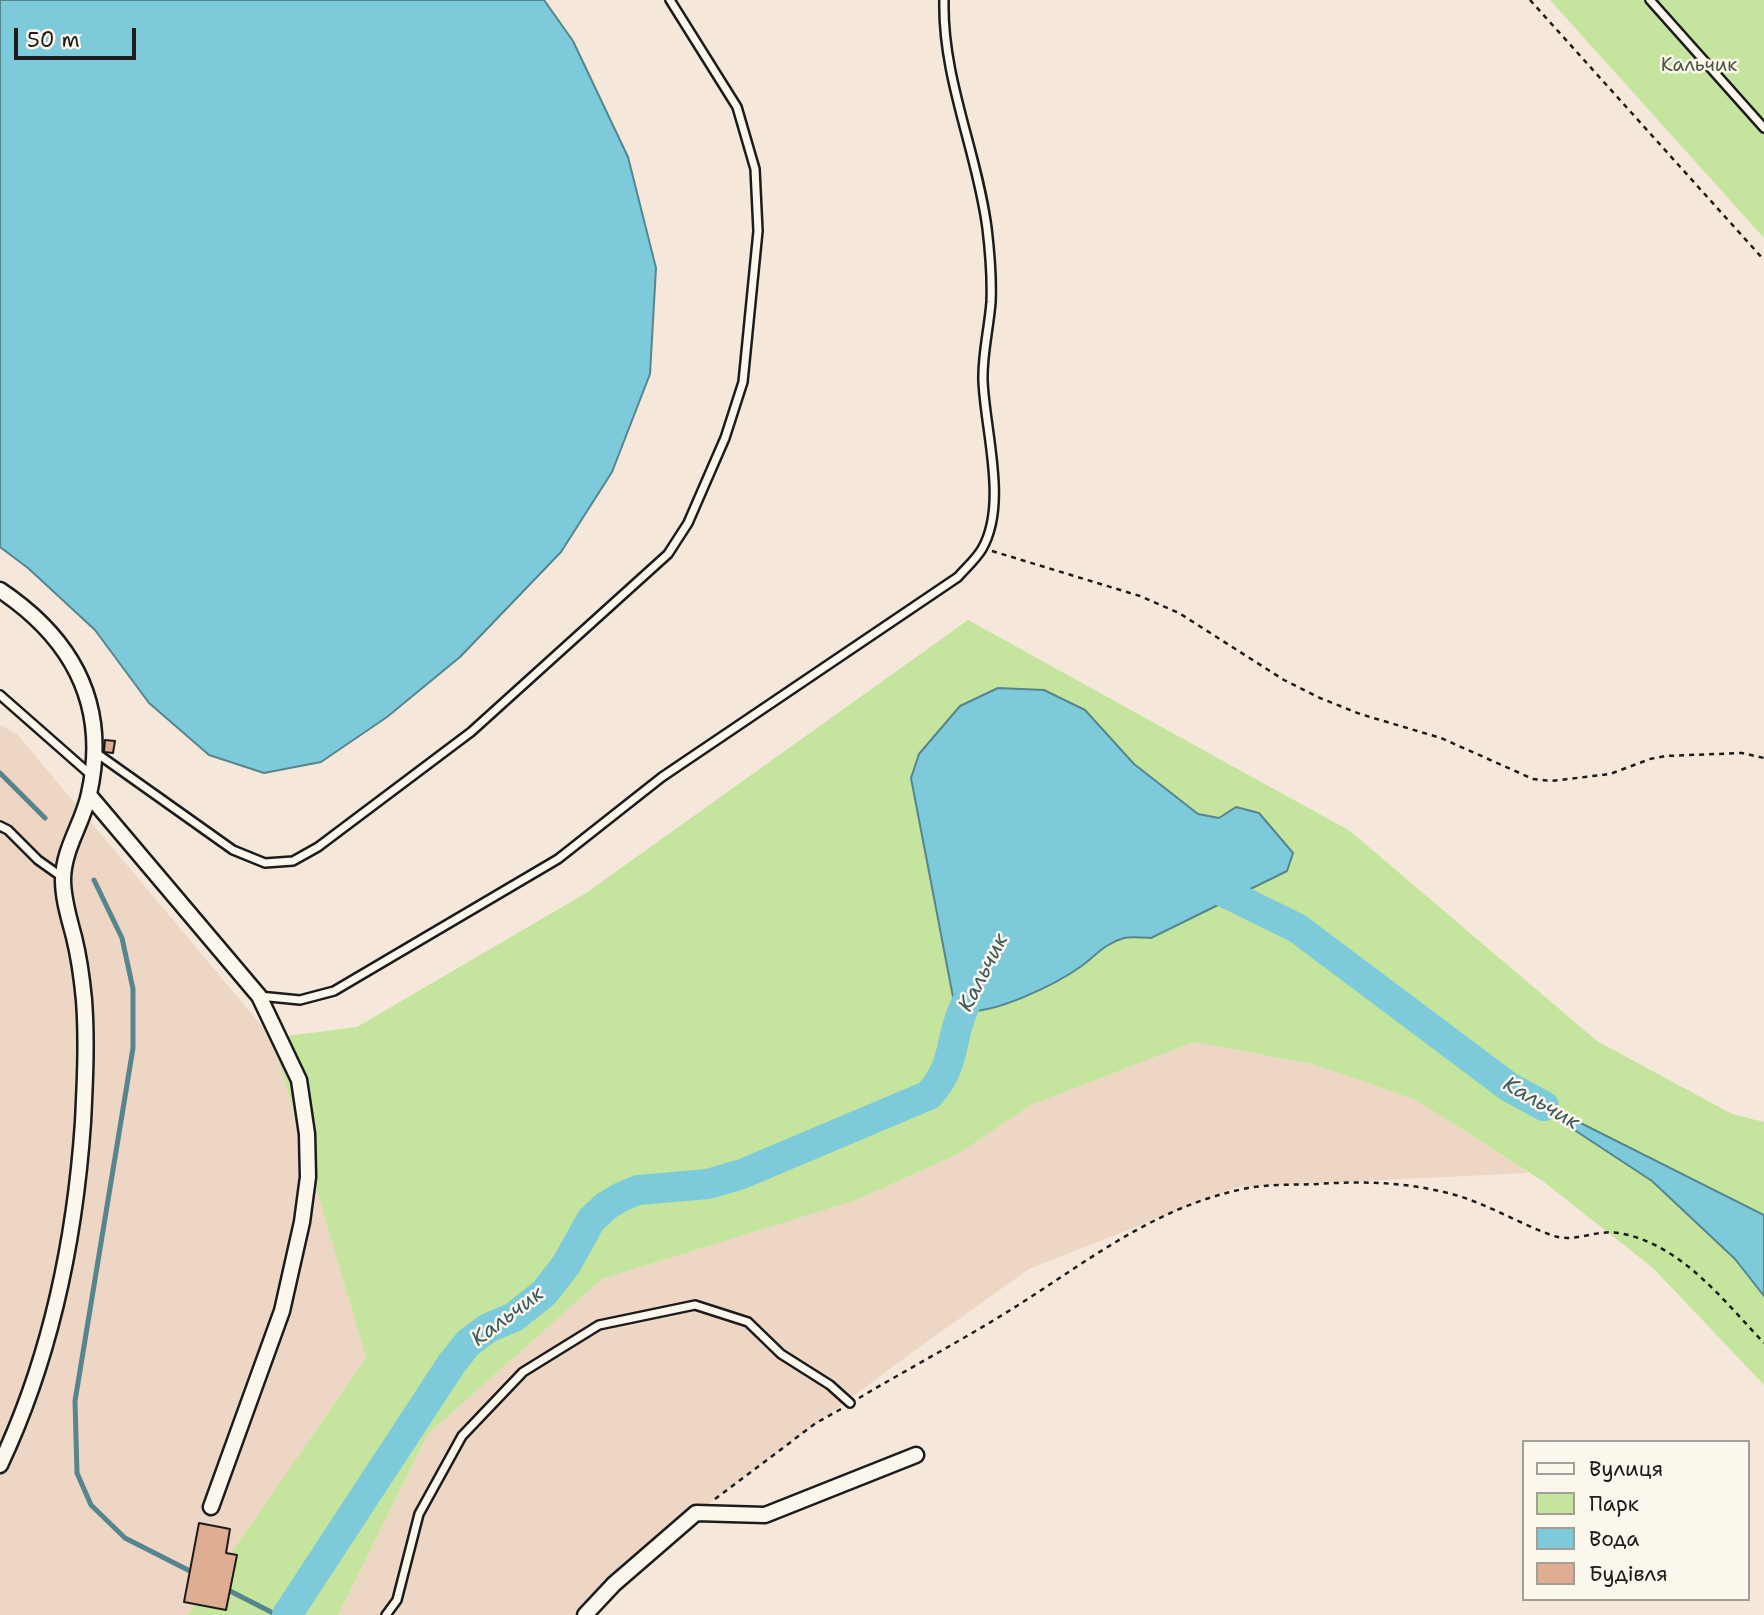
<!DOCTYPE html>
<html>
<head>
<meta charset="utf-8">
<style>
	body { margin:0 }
	#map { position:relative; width:1764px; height:1615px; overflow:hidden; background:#f5e8da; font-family:"Shantell Sans",sans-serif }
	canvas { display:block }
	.legend { position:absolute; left:1522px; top:1440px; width:228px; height:161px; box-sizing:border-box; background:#fbf7ec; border:2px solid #a29f99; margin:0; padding:9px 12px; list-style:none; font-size:21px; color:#1c1c1c }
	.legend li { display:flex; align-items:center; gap:14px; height:35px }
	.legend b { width:35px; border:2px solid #a29f99 }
	.scale { position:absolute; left:14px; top:28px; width:122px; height:32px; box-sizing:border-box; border:4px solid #1c1c1c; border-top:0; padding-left:9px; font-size:21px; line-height:24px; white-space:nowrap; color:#1c1c1c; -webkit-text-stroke:5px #fbf7ec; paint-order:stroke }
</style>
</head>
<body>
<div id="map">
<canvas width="1764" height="1615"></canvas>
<ul class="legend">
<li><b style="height:9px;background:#fbf7ec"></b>Вулиця</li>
<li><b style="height:19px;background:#c5e59e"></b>Парк</li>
<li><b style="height:19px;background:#7dcbda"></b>Вода</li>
<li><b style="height:19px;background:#dfad91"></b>Будівля</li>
</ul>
<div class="scale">50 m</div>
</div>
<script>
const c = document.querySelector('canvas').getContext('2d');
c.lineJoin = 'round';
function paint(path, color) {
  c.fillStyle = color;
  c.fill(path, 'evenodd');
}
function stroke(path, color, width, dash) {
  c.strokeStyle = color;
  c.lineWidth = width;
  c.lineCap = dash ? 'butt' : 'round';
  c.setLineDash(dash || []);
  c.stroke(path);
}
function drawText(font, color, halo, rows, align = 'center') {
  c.font = font + ' "Shantell Sans",sans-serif';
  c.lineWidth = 5;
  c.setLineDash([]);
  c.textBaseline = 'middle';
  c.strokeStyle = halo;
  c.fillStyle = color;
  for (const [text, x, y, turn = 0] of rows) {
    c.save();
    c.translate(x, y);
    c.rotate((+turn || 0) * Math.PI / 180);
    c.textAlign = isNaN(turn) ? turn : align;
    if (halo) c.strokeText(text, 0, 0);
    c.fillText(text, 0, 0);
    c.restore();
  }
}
paint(new Path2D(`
	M0 725 17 734 272 1038 366 1358 188 1615H0Z
	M1194 1042 1312 1064 1416 1100 1529 1173 1237 1187 1029 1269 914 1351 696 1513 585 1615H338L428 1434 602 1279 854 1201 958 1154 1031 1105Z`), '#eed6c4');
paint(new Path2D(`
	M1550 0H1764V238Z
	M968 620 1350 831 1597 1041 1732 1114 1764 1122V1385L1653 1268 1544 1182 1416 1100 1312 1064 1194 1042 1031 1105 958 1154 854 1201 602 1279 428 1434 338 1615H188L366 1358 272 1038 357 1027 586 893Z`), '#c5e59e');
const water = new Path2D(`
	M0 0H544L573 41 628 157 656 268 650 374 612 472 561 552 460 657 387 717 321 762 264 773 209 755 149 703 95 630 28 568 0 547Z
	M998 688 1044 690 1085 710 1134 764 1198 814 1219 818 1236 807 1259 813 1293 853 1287 871 1151 938C1142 938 1132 936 1124 938 1106 943 1097 954 1083 965 1057 984 994 1015 962 1011L953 997 911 778 919 754 960 706Z
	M1509 1087 1764 1215V1296L1735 1259 1652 1181Z`);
paint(water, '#7dcbda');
stroke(water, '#56858e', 2);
stroke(new Path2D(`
	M0 773 45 818
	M94 880 122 938 133 989V1048L75 1401 77 1473 91 1505 125 1538 190 1571
	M230 1591 277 1615`), '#56858e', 5);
stroke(new Path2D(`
	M1197 879 1297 928 1509 1087 1544 1106
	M287 1615 452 1363 468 1343 488 1328 514 1317 544 1293 566 1265 591 1220 606 1206 621 1197 638 1190 708 1184 742 1174 929 1095C956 1065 949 1043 963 1010 968 998 975 987 981 976`), '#7dcbda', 30);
const building = new Path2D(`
	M105 740 115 741 113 753 104 752Z
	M199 1523 230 1529 226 1553 237 1555 226 1610 184 1602Z`);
paint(building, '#dfad91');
stroke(building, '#1c1c1c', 2);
const service = new Path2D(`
	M1650 0 1764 128
	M0 695 91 775
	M95 752 233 850 265 863 293 861 318 847 471 732 668 554 688 523 725 438 743 382 758 231 755 169 737 107 670 0
	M0 826 8 830 38 860 62 877
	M259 996 300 1000 334 991 558 859 662 777 958 577C966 568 976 559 982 549 1008 504 985 431 983 381 982 355 989 329 991 302 992 278 990 253 987 228 977 151 942 78 944 0
	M386 1615 397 1600 419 1514 462 1436 523 1372 599 1325 695 1305 748 1322 781 1354 830 1385 850 1403`);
const minor = new Path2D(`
	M0 590C73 639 109 705 89 794 83 823 63 849 63 880 63 899 69 918 74 937 79 957 82 979 84 1000 87 1040 85 1082 83 1122 75 1240 51 1357 0 1465
	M89 795 259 996 299 1080 307 1134 308 1177 302 1222 282 1311 211 1507
	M585 1615 614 1584 696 1513 765 1515 916 1455`);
stroke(service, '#1c1c1c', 12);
stroke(minor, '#1c1c1c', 19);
stroke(new Path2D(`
	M1530 0 1764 260
	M992 551 1140 596 1179 613 1284 680 1320 698 1360 714 1441 738 1533 779 1551 781 1610 774 1650 759 1665 756 1742 753 1764 758
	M859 1398C913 1366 970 1336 1023 1302 1096 1255 1160 1205 1248 1188 1270 1184 1294 1185 1317 1184 1362 1181 1404 1182 1448 1193 1484 1202 1516 1222 1551 1235 1574 1244 1595 1229 1619 1233 1681 1244 1723 1300 1764 1343
	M715 1499 816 1423 841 1409`), '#1c1c1c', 2.5, [5, 5]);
stroke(service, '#fbf7ec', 7);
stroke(minor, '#fbf7ec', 14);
drawText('19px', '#4f5843', '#fbf7ec', [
	["Кальчик",1699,66]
]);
drawText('italic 21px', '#3e595e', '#fbf7ec', [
	["Кальчик",984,973,-63],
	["Кальчик",1541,1104,30],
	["Кальчик",508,1317,-37]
]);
</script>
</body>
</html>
